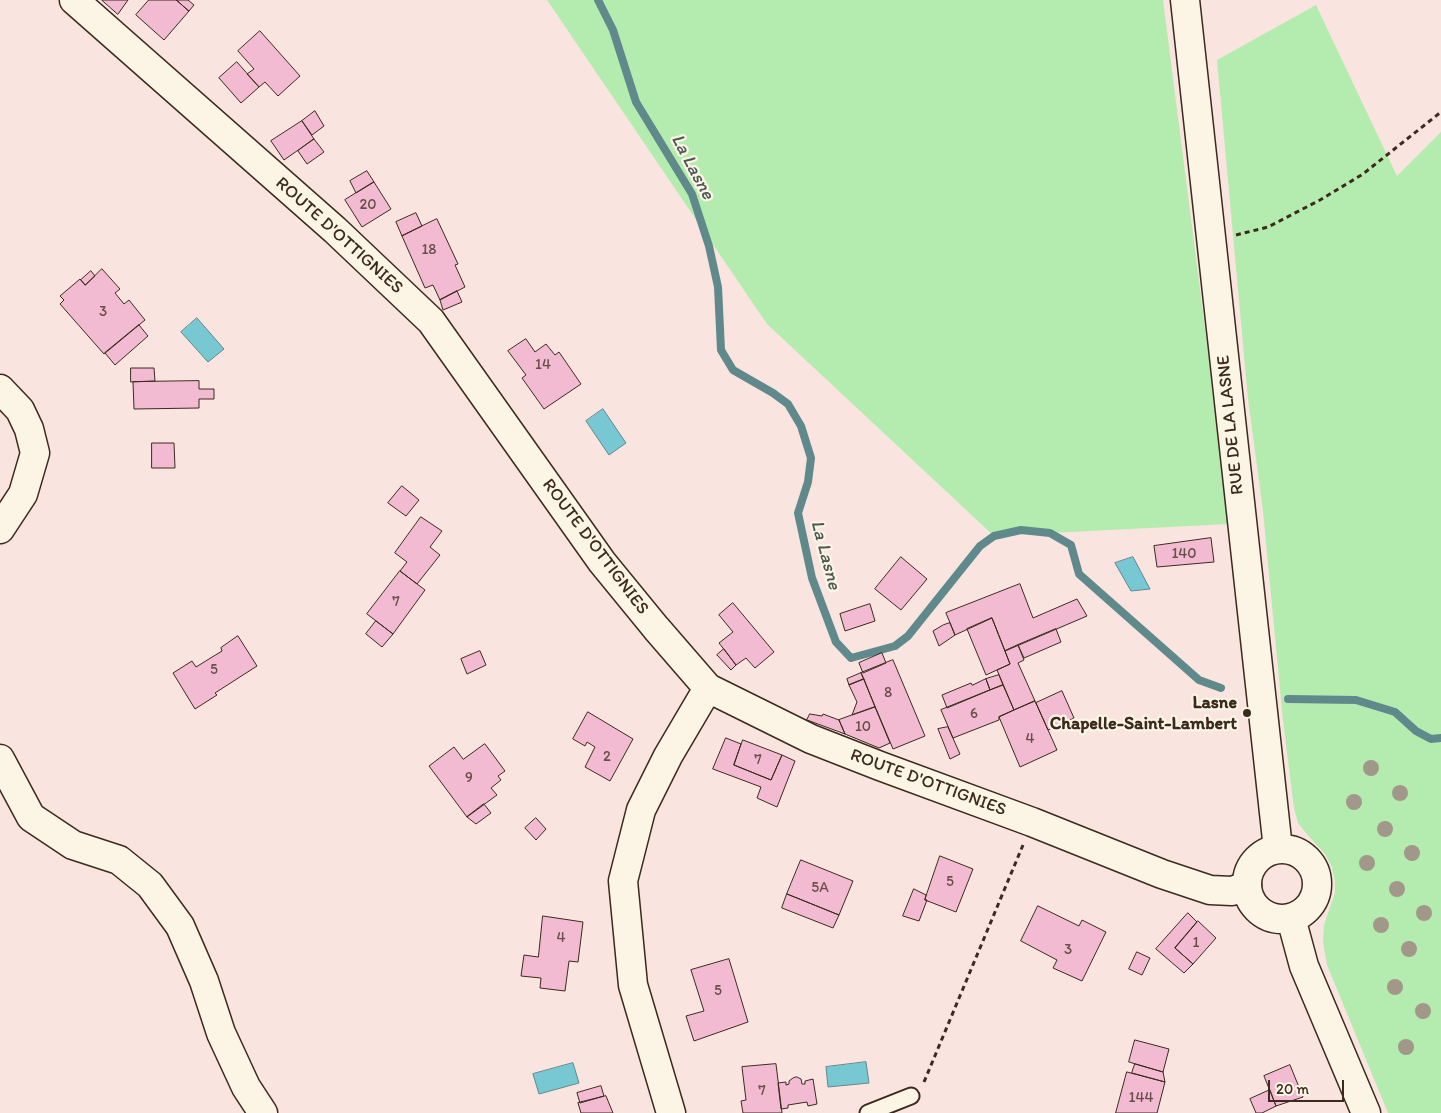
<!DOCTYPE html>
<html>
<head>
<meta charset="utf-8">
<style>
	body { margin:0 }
	#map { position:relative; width:1441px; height:1113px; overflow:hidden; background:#f9e4df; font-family:Itim,sans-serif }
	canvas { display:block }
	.scale { position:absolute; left:1268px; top:1080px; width:76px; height:22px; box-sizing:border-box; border:2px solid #3b2a1e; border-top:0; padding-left:6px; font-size:15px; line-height:18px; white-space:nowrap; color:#3b2a1e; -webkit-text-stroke:4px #fcf5e5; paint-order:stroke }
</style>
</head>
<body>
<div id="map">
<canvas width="1441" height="1113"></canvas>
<div class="scale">20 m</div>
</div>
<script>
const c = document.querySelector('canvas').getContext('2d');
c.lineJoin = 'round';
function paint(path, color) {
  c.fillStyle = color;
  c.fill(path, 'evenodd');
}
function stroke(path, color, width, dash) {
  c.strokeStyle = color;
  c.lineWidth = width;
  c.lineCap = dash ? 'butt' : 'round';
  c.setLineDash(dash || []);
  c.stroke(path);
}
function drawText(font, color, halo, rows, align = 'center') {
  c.font = font + ' Itim,sans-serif';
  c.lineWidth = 4.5;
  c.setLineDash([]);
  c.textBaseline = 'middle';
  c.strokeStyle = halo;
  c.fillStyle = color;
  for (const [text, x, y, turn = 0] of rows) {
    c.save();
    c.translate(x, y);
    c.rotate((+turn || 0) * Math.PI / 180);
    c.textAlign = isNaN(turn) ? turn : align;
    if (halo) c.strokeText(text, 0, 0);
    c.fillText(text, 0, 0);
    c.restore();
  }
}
paint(new Path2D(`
	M547 0H1163L1230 524 1050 533 1021 530 994 536 767 324Z
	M1316 5 1397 176 1441 132V1113H1388L1327 965 1323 942 1324 925 1335 893V882L1332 867 1325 854 1306 833 1298 823 1294 808 1283 721 1263 511 1248 399 1217 60Z`), '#b4ecaf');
const water = new Path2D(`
	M197 318 224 349 208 362 181 332Z
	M603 409 626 443 609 455 586 421Z
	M1133 557 1150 589 1131 591 1115 563Z
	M866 1062 869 1083 828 1087 826 1067Z
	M573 1063 579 1083 539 1094 533 1074Z`);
paint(water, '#78c8d3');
stroke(water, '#60898b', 1);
stroke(new Path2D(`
	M598 0 613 30 636 102 692 194 709 246 718 287 721 350 733 370 773 393 788 404 801 426 811 458 808 482 798 513 812 578 836 642 851 658 895 646 908 636 980 546 994 536 1021 530 1050 533 1071 545 1079 574 1199 680 1221 688
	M1288 699 1356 700 1395 712 1416 731 1431 739 1441 738`), '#60898b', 8);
const building = new Path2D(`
	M102 0H128L118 14Z
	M149 0H176L189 11 164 40 136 15Z
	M177 0H188L194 5 189 11Z
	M260 31 300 76 278 96 265 82 259 87 247 74 254 69 238 51Z
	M237 62 259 87 241 103 219 78Z
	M315 111 324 126 312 135 302 121Z
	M302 121 314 139 284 160 271 141Z
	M314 139 324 152 307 164 298 151Z
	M367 171 374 182 356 193 350 181Z
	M374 182 391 209 362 227 345 200Z
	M416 213 422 226 402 236 396 222Z
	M437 219 458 264 455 265 465 287 440 300 433 285 425 288 402 236Z
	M102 269 120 289 115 293 124 304 129 300 145 320 104 354 60 304 64 300 60 296 80 279 85 285Z
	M91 271 95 276 85 285 81 280Z
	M457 291 462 302 443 310 440 300Z
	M139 325 148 336 115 365 105 353Z
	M526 339 535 352 546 344 555 355 559 352 581 384 544 409 522 378 526 375 508 351Z
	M131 368H154L155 381 131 382Z
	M199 381V389H214V399H199V408L134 409 133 382Z
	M152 443H174L175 468H152Z
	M402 486 419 500 406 516 388 503Z
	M421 517 442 531 430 547 440 555 417 584 400 571 407 562 395 553Z
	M1211 538 1214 562 1157 567 1154 546Z
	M901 557 927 579 901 610 875 589Z
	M400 571 425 590 393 634 367 614Z
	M1020 584 1033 618 1077 599 1087 616 1005 651 992 618 955 635 946 613Z
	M733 603 774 652 755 668 746 658 736 665 719 643 733 632 719 615Z
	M870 604 875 621 845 631 840 614Z
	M992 618 1010 664 986 675 967 629Z
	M376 621 393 634 382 647 366 634Z
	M950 623 955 635 939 646 933 631 943 625Z
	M1056 629 1061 642 1024 658 1018 645Z
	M238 636 257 666 215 693 217 695 195 709 173 673 192 661 196 667 222 651 221 648Z
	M1018 645 1024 660 1018 663 1035 701 1014 710 997 670 1010 664 1005 651Z
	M724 649 736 665 731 670 717 655Z
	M480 651 486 665 467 674 461 659Z
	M882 653 886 663 863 673 859 663Z
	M893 660 925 736 893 749 861 673Z
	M861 673 864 679 849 685 847 679Z
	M999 675 1003 685 990 690 986 679Z
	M864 679 875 707 852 715 857 702 849 685Z
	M986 679 990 690 947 708 942 695 971 683 972 685Z
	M1003 685 1014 710 999 717V720L953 738 941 710Z
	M1062 691 1074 718 1048 730 1036 703Z
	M1035 701 1057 750 1020 767 999 717Z
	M875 707 890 743 879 748 845 734 839 720Z
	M588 712 633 739 610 781 585 767 595 747 587 742 585 746 573 739Z
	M810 714 822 716 823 714 839 720 845 734 807 720Z
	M948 727 960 754 950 759 938 729Z
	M726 738 741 744 734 765 771 780 782 755 795 761 777 807 757 798 761 787 713 769Z
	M743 740 782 755 771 780 734 765Z
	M485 744 505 771 498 776 501 780 491 788 497 795 467 817 429 766 454 747 463 759Z
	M484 804 491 813 476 824 467 817Z
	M536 818 546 829 536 840 525 828Z
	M940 856 973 869 956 912 925 900Z
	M801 860 853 881 839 915 787 894Z
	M914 889 926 895 925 900H927L919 921 903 916Z
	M787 894 839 915 833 928 782 908Z
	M1038 906 1079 926 1082 920 1106 932 1082 981 1053 968 1057 960 1021 941Z
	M1188 913 1197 922 1175 948 1193 964 1184 973 1156 949Z
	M543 916 583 922 578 962 569 961 565 991 540 988 541 978 521 976 524 955 538 957Z
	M1198 921 1216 938 1193 964 1175 948Z
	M1137 952 1150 958 1142 975 1129 969Z
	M729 959 748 1022 694 1041 686 1016 704 1011 691 970Z
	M1135 1040 1169 1049 1163 1072 1129 1062Z
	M776 1064 782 1113H743L741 1101 746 1100 742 1067Z
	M1135 1064 1163 1072 1165 1082 1132 1073Z
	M1290 1065 1303 1097 1276 1106 1264 1076Z
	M1127 1072 1165 1082 1157 1113H1116Z
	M797 1077 801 1079 802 1084H805V1081L813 1079 817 1104 808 1106 807 1102 788 1105V1108L781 1109 778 1083 786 1082V1085L789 1084V1081L793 1078Z
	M601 1086 604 1096 580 1103 577 1093Z
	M1270 1090 1276 1106 1262 1113H1256L1250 1099Z
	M606 1096 613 1113H581L578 1103Z`);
paint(building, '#f3bbd1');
stroke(building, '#3b2a1e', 1);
const lane = new Path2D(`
	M868 1113 911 1096`);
const street = new Path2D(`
	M74 0 335 230 431 321 602 562 656 628 708 688 811 739 880 766 1032 822 1162 874 1210 890 1232 891 1247 886
	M0 389 20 410 29 429 35 453 23 494 0 529
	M0 759 31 817 73 845 119 860 150 885 180 926 204 981 221 1033 246 1087 263 1113
	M671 1113 633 985 623 881 641 810 668 756 708 688`);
const secondary = new Path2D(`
	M1185 0 1278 849
	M1247 884a35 35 0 1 1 70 0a35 35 0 1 1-70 0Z
	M1291 918 1304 966 1366 1113`);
stroke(lane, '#3b2a1e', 19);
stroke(street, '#3b2a1e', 31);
stroke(secondary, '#3b2a1e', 31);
stroke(new Path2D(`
	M1236 235 1268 227 1320 200 1363 174 1441 112
	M924 1082 1023 845`), '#3b2a1e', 3, [5, 4]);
stroke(lane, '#fcf5e5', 15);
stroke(street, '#fcf5e5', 28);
stroke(secondary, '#fcf5e5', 28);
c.fillStyle = '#a19889';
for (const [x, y] of [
	[1371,768],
	[1400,793],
	[1354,802],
	[1385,829],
	[1412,853],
	[1367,863],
	[1397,889],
	[1424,913],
	[1381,925],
	[1409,949],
	[1395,987],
	[1423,1011],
	[1406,1047]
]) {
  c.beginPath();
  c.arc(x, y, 8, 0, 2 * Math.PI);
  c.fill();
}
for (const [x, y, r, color] of [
	[1247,713,5,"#3b2a1e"]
]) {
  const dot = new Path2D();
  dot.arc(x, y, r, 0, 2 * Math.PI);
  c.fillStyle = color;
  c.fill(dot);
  stroke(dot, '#fcf5e5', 2);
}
drawText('15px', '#694e4b', null, [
	["20",368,205],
	["18",429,250],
	["3",103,312],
	["14",543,365],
	["140",1184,554],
	["7",396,602],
	["5",214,670],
	["8",888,693],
	["6",974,714],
	["10",863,727],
	["4",1030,739],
	["2",607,757],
	["7",758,760],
	["9",469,778],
	["5",950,882],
	["5A",820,888],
	["4",561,938],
	["1",1196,943],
	["3",1068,950],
	["5",718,991],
	["7",762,1091],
	["144",1141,1098]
]);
drawText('18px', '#3b2a1e', '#fcf5e5', [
	["ROUTE D'OTTIGNIES",339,236,42],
	["RUE DE LA LASNE",1231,425,-96],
	["ROUTE D'OTTIGNIES",595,547,53],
	["ROUTE D'OTTIGNIES",928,783,20]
]);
drawText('bold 18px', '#3b2a1e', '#fcf5e5', [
	["Lasne",1237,703],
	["Chapelle-Saint-Lambert",1237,724]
], 'right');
drawText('italic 19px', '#4d5954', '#fcf5e5', [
	["La Lasne",692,167,62],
	["La Lasne",825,555,75]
]);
</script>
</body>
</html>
